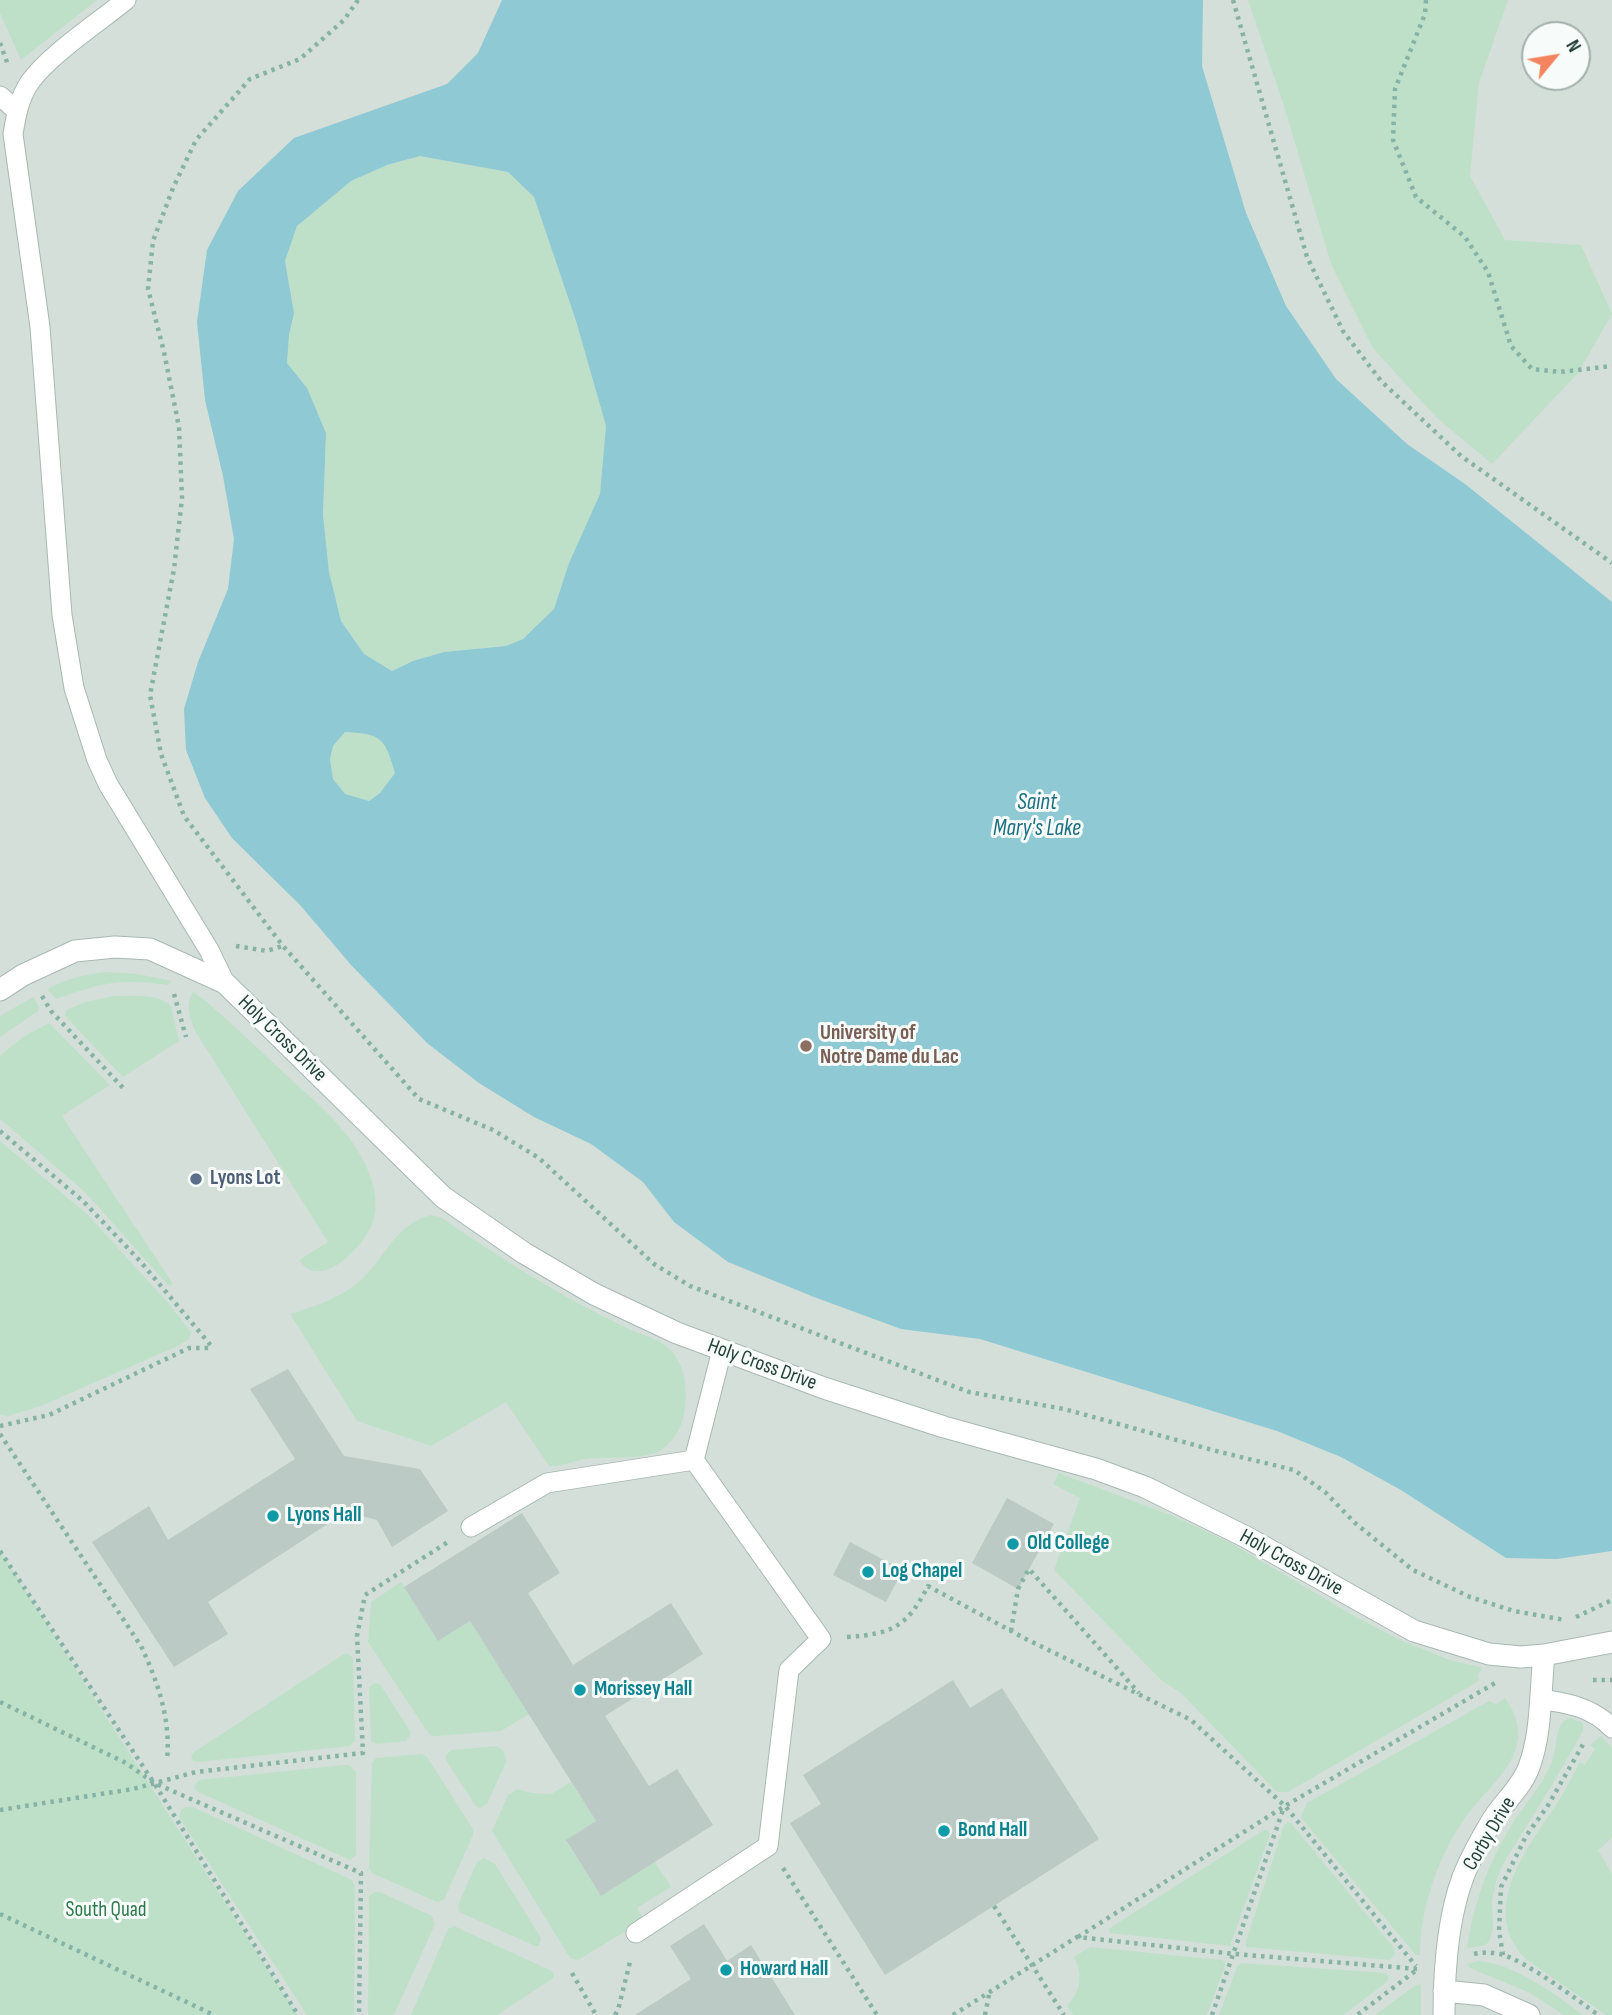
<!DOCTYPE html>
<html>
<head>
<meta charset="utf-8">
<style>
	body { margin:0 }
	#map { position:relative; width:1612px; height:2015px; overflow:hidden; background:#e6efeb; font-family:"Sofia Sans Condensed",sans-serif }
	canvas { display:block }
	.north { position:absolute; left:1521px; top:21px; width:70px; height:70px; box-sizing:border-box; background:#f7fbf9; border:2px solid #a3b1ad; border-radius:50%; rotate:60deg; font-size:19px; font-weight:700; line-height:28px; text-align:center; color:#24423a }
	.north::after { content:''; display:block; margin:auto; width:24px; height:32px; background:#f4845f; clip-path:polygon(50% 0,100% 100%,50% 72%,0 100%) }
</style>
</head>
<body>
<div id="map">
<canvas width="1612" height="2015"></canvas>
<div class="north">N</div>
</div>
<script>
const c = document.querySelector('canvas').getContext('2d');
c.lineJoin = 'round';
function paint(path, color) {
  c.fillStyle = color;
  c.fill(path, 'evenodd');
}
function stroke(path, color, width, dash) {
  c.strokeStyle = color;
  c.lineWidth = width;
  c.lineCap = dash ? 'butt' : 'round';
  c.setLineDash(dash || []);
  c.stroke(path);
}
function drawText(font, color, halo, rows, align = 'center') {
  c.font = font + ' "Sofia Sans Condensed",sans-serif';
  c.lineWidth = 6;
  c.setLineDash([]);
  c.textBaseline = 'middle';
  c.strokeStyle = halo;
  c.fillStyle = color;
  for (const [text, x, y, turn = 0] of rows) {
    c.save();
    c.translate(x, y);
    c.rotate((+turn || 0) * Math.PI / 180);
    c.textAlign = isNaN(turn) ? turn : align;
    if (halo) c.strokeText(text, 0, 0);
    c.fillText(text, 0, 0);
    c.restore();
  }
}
paint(new Path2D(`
	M0 0H1612V2015H0ZM1535 35H1577V77H1535Z`), '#d4dfda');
paint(new Path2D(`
	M0 0H97L21 60 0 13Z
	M1248 0H1508L1479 83 1470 176 1505 240 1581 245 1612 314 1578 373 1492 464 1436 417 1372 347 1331 264 1284 106Z
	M420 156 508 172 534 197 576 321 606 426 600 494 569 563 554 609 523 639 506 646 444 652 413 661 392 671 364 654 341 621 329 572 323 515 326 433 307 388 287 363 289 335 294 313 285 261 297 226 351 181 387 165Z
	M345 732C383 735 384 737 396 773L380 793 368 801 345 794 333 779 330 759 333 746Z
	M109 972 138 974 171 981 168 985C121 978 100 983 56 999L47 989C68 978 86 974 109 972Z
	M193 992 206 1001C233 1025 259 1049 285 1074 320 1106 360 1137 373 1185 376 1197 377 1211 373 1222 364 1246 321 1293 299 1260L328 1242 195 1031C190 1017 185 1006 193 992Z
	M113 996C130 996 159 993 171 1006L179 1041 123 1077 65 1016 66 1010 85 1002Z
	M33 997 39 1007 38 1011 0 1037V1016Z
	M49 1023 110 1085 62 1116 173 1284 169 1286 85 1192 0 1119V1056L23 1037Z
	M0 1141 88 1215 169 1304 191 1332 189 1339 180 1345 41 1406 8 1416 0 1415Z
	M432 1215 442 1218C500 1258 560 1296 625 1327 642 1336 664 1339 675 1355 689 1376 689 1410 678 1432 673 1440 664 1450 655 1453 634 1460 607 1456 586 1459 573 1461 561 1467 549 1466L506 1402 431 1446 357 1421 290 1314C316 1306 341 1298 362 1279 386 1256 397 1222 432 1215Z
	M1059 1473 1173 1516 1229 1542 1356 1617 1400 1640 1450 1660 1483 1668 1478 1674 1479 1681 1288 1792H1277L1181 1693 1161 1680 1054 1570 1080 1498 1053 1484Z
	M0 1551 297 2015H0Z
	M401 1582 438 1641 470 1621 529 1714 501 1731 437 1736H432L427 1731 368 1642 371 1602Z
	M344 1654H349L353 1659 355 1741 350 1746 198 1762 193 1761 191 1757 194 1752Z
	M375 1683 380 1684 410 1731V1735L406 1741 377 1744 371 1741 369 1687Z
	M1505 1698C1543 1752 1490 1781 1462 1822 1437 1860 1420 1911 1420 1955H1416L1306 1824 1301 1817 1307 1803 1489 1701 1496 1704Z
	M1570 1718 1583 1723V1731L1554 1782 1503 1864 1496 1882 1492 1901 1493 1929 1489 1942 1483 1946 1467 1948C1474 1903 1488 1862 1513 1823 1525 1804 1542 1785 1551 1764 1558 1750 1553 1723 1570 1718Z
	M1601 1736 1612 1748V1838L1598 1850 1612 1874V2015H1606L1527 1960C1477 1912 1527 1848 1556 1805 1565 1791 1572 1777 1580 1762L1585 1765 1595 1749 1590 1745Z
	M496 1746C504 1750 506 1753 506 1762L487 1804 479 1808 475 1805 446 1760V1755L451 1750Z
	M422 1754 427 1757 473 1829V1835L444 1900 437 1902 372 1873 369 1868 372 1763 376 1758Z
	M344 1765H349L356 1772V1855L350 1860 196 1791 194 1787 196 1783 200 1780Z
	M571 1782 596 1821 566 1841 601 1896 655 1862 671 1887 637 1908 644 1920 578 1960 570 1958 492 1831 508 1795 517 1789 532 1793 551 1794Z
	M186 1807H193L352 1880 355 1887 354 2015H307L179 1817 181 1810Z
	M1287 1822 1291 1823 1394 1948 1395 1954 1390 1960 1246 1947V1941L1284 1825Z
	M1264 1830H1267L1270 1834 1230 1946 1110 1933 1109 1929 1113 1926Z
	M484 1858 495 1864 541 1938 539 1946H535L459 1912 458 1905 477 1862Z
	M374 1892H380L432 1916 435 1924 394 2015H368L369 1897Z
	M454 1926 552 1971 554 1976 552 1979 497 2015H411L448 1929Z
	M1090 1947 1222 1960 1225 1962V1966L1207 2015H1073L1067 2006C1081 1990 1083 1976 1074 1957Z
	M1478 1961C1513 1963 1555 1994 1583 2015H1564L1528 1992 1470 1968 1467 1964Z
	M1241 1963 1386 1973 1389 1978 1387 1982 1343 2015H1219L1237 1967Z
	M1421 1984V2015H1375L1416 1985Z`), '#bfe0c8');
paint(new Path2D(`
	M502 0H1203L1202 66 1246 213 1286 306 1336 379 1407 444 1465 484 1612 602V1551L1557 1559 1506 1558 1401 1490 1341 1457 1277 1431 980 1339 901 1329 814 1297 728 1262 674 1222 643 1182 591 1144 534 1117 479 1083 427 1043 352 966 300 905 232 838 205 798 186 750 184 709 198 662 228 589 234 539 223 476 205 400 197 322 207 250 238 191 294 138 447 84 478 53ZM420 156 508 172 534 197 576 321 606 426 600 494 569 563 554 609 523 639 506 646 444 652 413 661 392 671 364 654 341 621 329 572 323 515 326 433 307 388 287 363 289 335 294 313 285 261 297 226 351 181 387 165ZM345 732C382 734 385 738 395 773L380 793 369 801 345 794 333 779 330 759 333 746Z`), '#8ec9d4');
paint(new Path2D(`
	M288 1369 344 1456 420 1469 448 1511 392 1547 377 1520 346 1512 208 1602 228 1634 174 1667 92 1542 149 1506 168 1540 295 1459 250 1389Z
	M1007 1498 1054 1524 1018 1589 972 1563Z
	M522 1513 560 1573 528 1593 573 1665 671 1603 703 1654 605 1716 649 1786 677 1769 713 1825 601 1896 566 1840 596 1821 470 1621 438 1641 404 1587Z
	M850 1542 903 1570 886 1602 833 1575Z
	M953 1680 970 1708 1002 1688 1099 1839 885 1975 790 1823 821 1804 803 1775Z
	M704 1924 727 1961 751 1945 795 2015H635L691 1979 670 1946Z`), '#bbcac4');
const service = new Path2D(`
	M126 0C99 22 49 55 30 82 19 98 16 116 13 134L40 327 62 615 74 688 97 760 108 784 209 950 225 983
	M0 96 16 110
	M471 1527 547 1483 694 1460
	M1540 1699C1567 1703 1592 1707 1612 1728
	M636 1933 768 1846 789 1670 821 1639 694 1460 722 1350`);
const minor = new Path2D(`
	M0 990 23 975 75 951 115 947 150 949 225 983 443 1197 524 1253 594 1294 677 1333 824 1388 944 1427 1096 1469 1145 1487 1246 1537 1414 1631 1489 1654 1521 1657 1544 1655 1612 1642
	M1444 1991 1484 1995 1529 2015
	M1444 2015C1444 1970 1447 1920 1463 1877 1470 1859 1480 1841 1490 1824 1501 1804 1521 1789 1529 1767 1542 1732 1540 1692 1544 1655`);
stroke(service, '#a8b8b2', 21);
stroke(minor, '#a8b8b2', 23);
stroke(new Path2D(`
	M358 0 344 20 300 59 250 79 196 140 173 188 153 241 148 289 164 352 179 427 182 498 174 569 150 695 161 754 184 816 283 946 419 1099 493 1130 539 1158 654 1264 690 1286 969 1392 1064 1409 1220 1452 1294 1470 1325 1492 1355 1523 1413 1570 1470 1597 1514 1611 1565 1620
	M1233 0 1307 257 1343 331 1381 381 1461 456 1612 563
	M1426 0 1425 14 1395 89 1393 140 1416 197 1465 237 1488 272 1511 346 1532 369 1560 372 1612 366
	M0 43 8 65
	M236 946 267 951 283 946
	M174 994 186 1037
	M42 996 51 1011 125 1090
	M0 1131 83 1201 140 1261 213 1348
	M0 1426 49 1415 189 1348H212
	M0 1434 141 1646C158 1682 171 1720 167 1760
	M0 1551 154 1783 298 2015
	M1576 1617 1612 1600
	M1011 1631 1018 1589 1029 1569 1139 1693
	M847 1637C892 1634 907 1627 928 1586L1026 1639 1191 1720 1285 1806 1416 1966
	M1593 1680H1612
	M0 1702 126 1763 154 1783 361 1873 359 2015
	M0 1810 133 1789 196 1772 363 1753 357 1636 365 1595 448 1542
	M783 1868 877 2015
	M994 1906 1064 2015
	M0 1914 214 2015
	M1078 1937 1285 1806 1495 1683
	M1474 1954C1483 1952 1491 1952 1500 1954 1523 1959 1578 2000 1598 2015
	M1503 1955 1499 1931 1501 1887 1526 1836 1547 1807 1585 1741
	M572 1973 596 2015
	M615 2015 618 2010 631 1958
	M953 2015 1077 1937 1235 1954 1418 1969 1357 2015
	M985 2015 990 1990
	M1212 2015 1284 1807`), '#86b3a5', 4.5, [3.5, 5]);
stroke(service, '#fff', 19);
stroke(minor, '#fff', 21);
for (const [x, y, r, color] of [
	[806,1046,7,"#8d6e63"],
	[196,1179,7,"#5c6f8a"],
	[273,1516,7,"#0f9aa8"],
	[1013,1544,7,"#0f9aa8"],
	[868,1572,7,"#0f9aa8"],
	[580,1690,7,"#0f9aa8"],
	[944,1831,7,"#0f9aa8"],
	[726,1970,7,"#0f9aa8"]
]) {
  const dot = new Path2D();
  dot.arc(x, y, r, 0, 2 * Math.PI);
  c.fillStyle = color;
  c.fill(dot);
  stroke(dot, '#f7fbf9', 2.5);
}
drawText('bold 21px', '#785e54', '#f7fbf9', [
	["University of",820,1034],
	["Notre Dame du Lac",820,1058]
], 'left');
drawText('21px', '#24423a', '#f7fbf9', [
	["Holy Cross Drive",282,1039,44],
	["Holy Cross Drive",762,1365,20],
	["Holy Cross Drive",1291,1563,29],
	["Corby Drive",1490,1834,-59]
]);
drawText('bold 21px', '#4e5e75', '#f7fbf9', [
	["Lyons Lot",210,1179]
], 'left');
drawText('bold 21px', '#0d838f', '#f7fbf9', [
	["Lyons Hall",287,1516],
	["Old College",1027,1544],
	["Log Chapel",882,1572],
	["Morissey Hall",594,1690],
	["Bond Hall",958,1831],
	["Howard Hall",740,1970]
], 'left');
drawText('21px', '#2d7a4b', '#f7fbf9', [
	["South Quad",106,1911]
]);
drawText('italic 23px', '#1c6f80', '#f7fbf9', [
	["Saint",1037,803],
	["Mary's Lake",1037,829]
]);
</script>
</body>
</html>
